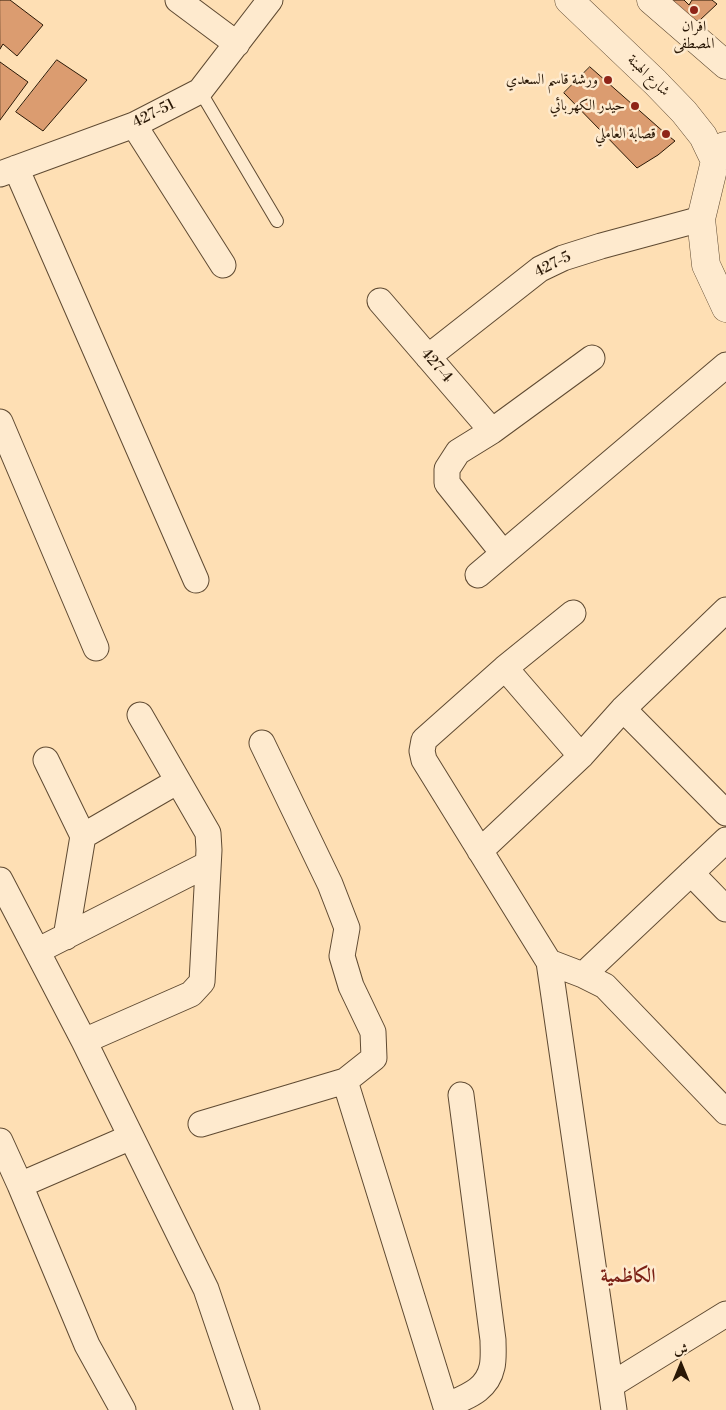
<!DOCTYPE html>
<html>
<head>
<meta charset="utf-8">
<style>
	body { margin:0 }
	#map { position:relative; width:726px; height:1410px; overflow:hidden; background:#fedfb4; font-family:"Libre Bodoni",Amiri,serif }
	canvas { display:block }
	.north { position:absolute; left:656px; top:1340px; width:50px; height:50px; -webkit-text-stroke:4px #feeace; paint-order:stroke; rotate:0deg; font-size:14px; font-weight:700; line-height:20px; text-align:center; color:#2a1806 }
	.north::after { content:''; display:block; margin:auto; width:18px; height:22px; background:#2a1806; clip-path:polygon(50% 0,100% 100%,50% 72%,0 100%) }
</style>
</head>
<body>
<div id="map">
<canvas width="726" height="1410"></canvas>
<div class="north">ش</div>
</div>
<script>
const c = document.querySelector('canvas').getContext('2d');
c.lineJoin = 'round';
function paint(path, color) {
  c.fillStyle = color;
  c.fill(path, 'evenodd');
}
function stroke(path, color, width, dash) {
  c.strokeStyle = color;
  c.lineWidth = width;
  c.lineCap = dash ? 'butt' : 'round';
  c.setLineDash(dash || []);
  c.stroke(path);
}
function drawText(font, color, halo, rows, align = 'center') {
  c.font = font + ' "Libre Bodoni",Amiri,serif';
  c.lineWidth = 5;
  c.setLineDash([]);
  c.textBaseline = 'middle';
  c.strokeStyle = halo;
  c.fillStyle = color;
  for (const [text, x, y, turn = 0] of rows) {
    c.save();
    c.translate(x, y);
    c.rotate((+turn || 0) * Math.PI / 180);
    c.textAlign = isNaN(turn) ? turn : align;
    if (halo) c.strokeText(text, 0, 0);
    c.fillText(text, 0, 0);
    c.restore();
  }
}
const building = new Path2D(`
	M0 0H10L43 25 17 56 3 44 0 49Z
	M668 0H684L689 5 692 0H712L717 4 700 20 696 21Z
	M57 60 87 80 43 131 16 112Z
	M0 62 28 82 0 120Z
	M590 67 666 134 675 141 658 155 637 168 564 93Z`);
paint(building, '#db9c70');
stroke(building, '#2a1806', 1);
const service = new Path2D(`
	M200 91 277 221`);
const minor = new Path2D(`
	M178 0 237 44
	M134 125 223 265
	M16 168 196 580
	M0 174 134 125 200 91 270 0
	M380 301 492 431
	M428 357 540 269 563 258 601 246 701 219
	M0 422 96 648
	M503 553 447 483V469L458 452 492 431 592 358
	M478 575 726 365
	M573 613 505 668 424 740 422 751 424 760 549 962 614 1410
	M505 668 581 756
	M623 709 726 813
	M46 760 83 836 66 937
	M83 836 178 781
	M480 851 581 756 623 709 726 610
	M691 873 726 909
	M0 880 84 1041 206 1289 247 1410
	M37 951 208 864
	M549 962 583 975 605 986 726 1112
	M583 975 726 840
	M84 1041 191 994 202 982 209 850 208 833 140 715
	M345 1081 447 1410
	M201 1124 345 1081 374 1058 373 1032 351 986 342 956 347 928 330 884 262 743
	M0 1141 20 1185 87 1345 123 1410
	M20 1185 131 1137
	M611 1385 726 1314
	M446 1406C465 1397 487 1391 492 1367 494 1359 493 1348 493 1340L461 1095`);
const tertiary = new Path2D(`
	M569 0 655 82 684 112 703 136 715 161
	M651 0 726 65
	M725 146 715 161 701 219 706 265 726 308`);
stroke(service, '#5f4a32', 14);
stroke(minor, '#5f4a32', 27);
stroke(tertiary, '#5f4a32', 29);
stroke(service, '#feeace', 12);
stroke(minor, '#feeace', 25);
stroke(tertiary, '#feeace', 28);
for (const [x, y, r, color] of [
	[694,10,5,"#8f2418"],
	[608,80,5,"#8f2418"],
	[635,106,5,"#8f2418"],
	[666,134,5,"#8f2418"]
]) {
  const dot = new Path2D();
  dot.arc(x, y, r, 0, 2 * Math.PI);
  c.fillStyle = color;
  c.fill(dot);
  stroke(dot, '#feeace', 2);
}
drawText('15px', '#2a1806', '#feeace', [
	["افران",694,27,"center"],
	["المصطفى",694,44,"center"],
	["ورشة قاسم السعدي",598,80],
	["حيدر الكهربائي",625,106],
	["قصابة العاملي",656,134]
], 'right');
drawText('15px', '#2a1806', '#feeace', [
	["شارع الهبنة",648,76,44],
	["427-51",154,114,-27],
	["427-5",553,265,-27],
	["427-4",436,366,49]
]);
drawText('bold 20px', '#7a1f14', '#feeace', [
	["الكاظمية",628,1277]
]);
</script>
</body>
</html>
